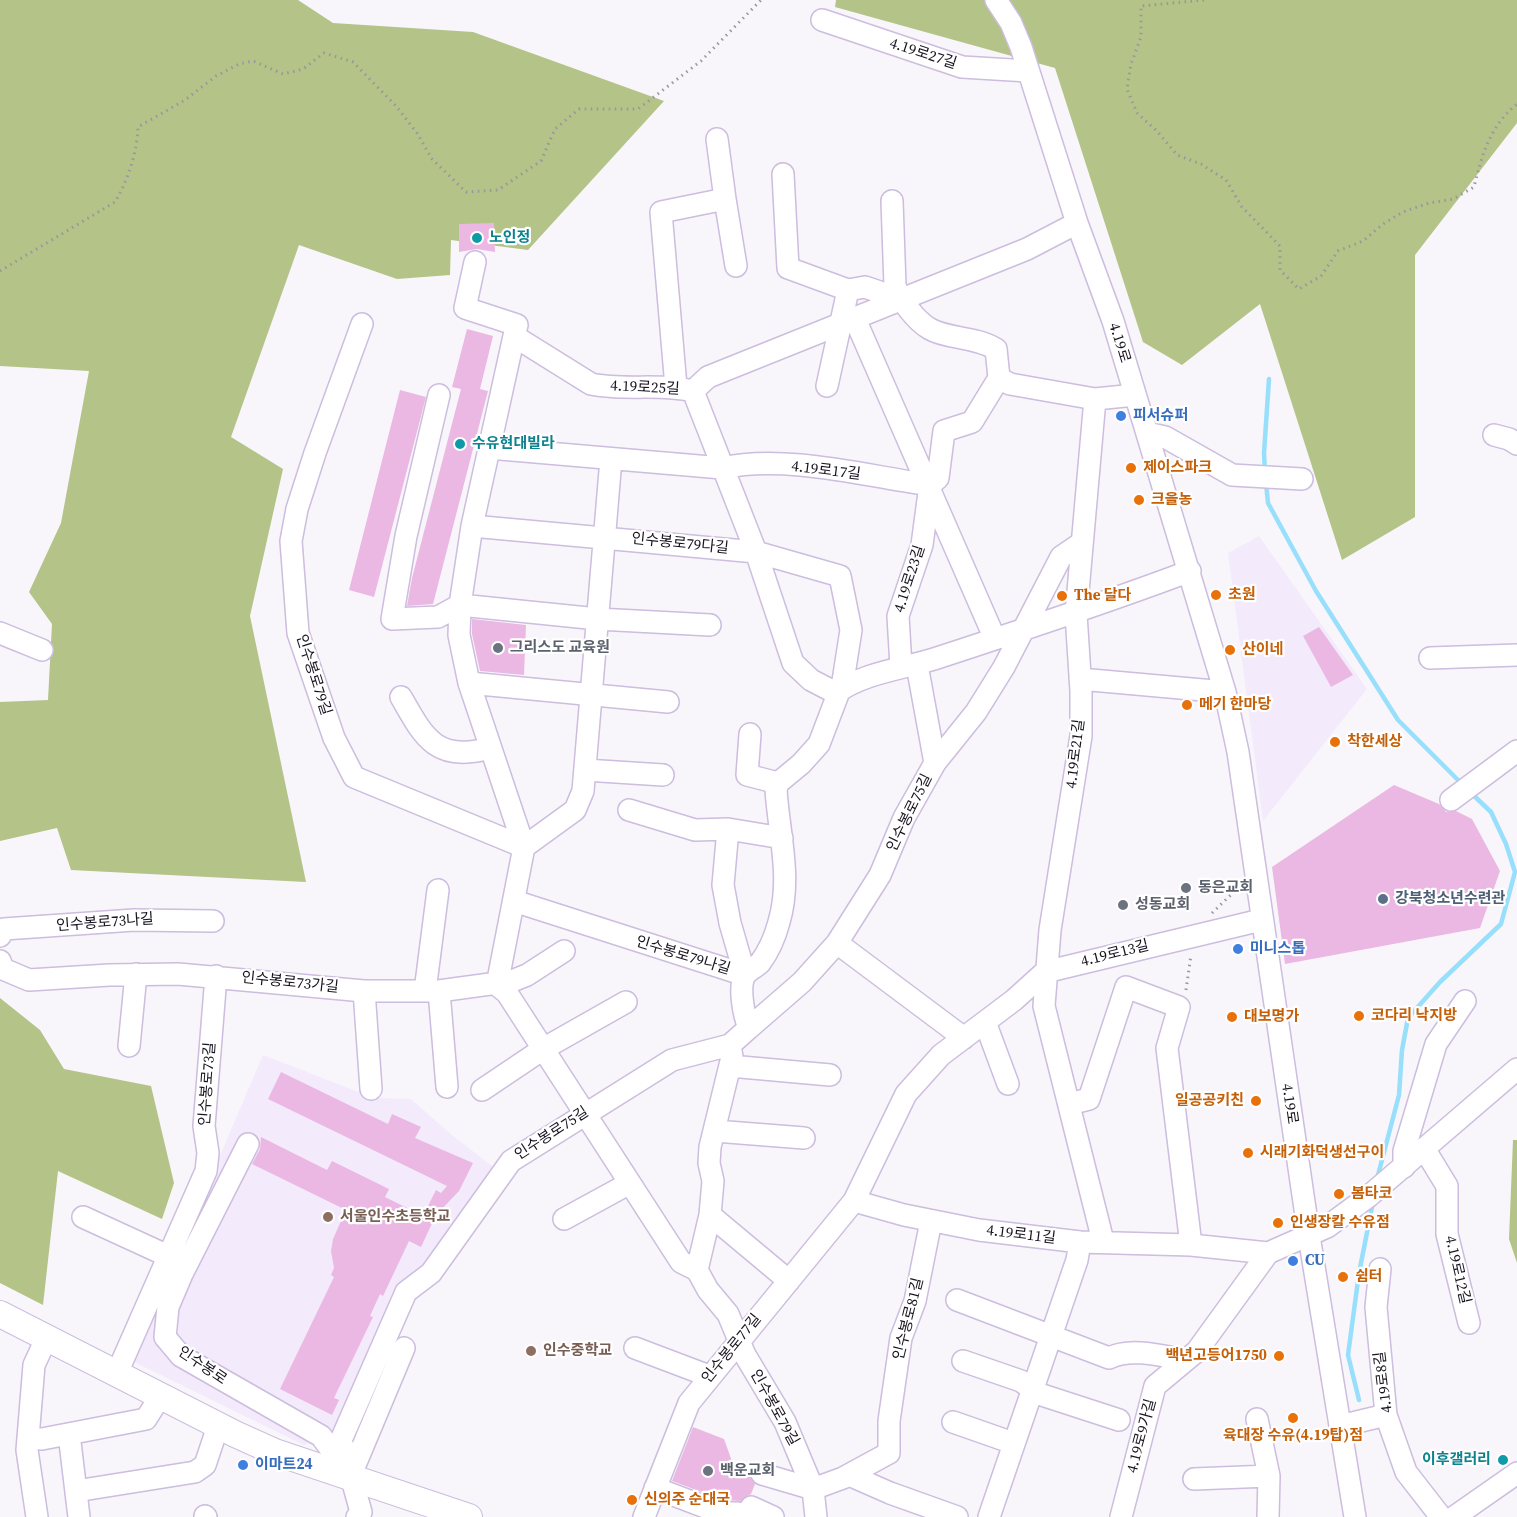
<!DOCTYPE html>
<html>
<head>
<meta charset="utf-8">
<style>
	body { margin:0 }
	canvas { display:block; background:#f8f5fb }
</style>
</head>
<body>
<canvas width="1517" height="1517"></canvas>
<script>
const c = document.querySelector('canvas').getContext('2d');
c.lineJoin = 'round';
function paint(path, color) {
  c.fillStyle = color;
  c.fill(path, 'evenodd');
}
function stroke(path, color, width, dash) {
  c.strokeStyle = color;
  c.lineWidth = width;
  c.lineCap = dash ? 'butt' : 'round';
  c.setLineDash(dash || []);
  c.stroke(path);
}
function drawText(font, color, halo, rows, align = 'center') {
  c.font = font + ' "Source Serif 4","Noto Sans KR",serif';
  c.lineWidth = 4.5;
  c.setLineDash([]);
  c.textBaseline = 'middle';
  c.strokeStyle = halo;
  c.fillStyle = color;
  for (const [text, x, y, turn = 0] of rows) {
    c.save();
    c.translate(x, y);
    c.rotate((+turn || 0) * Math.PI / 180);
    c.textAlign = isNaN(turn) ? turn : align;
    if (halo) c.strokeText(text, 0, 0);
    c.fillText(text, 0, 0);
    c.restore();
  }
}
paint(new Path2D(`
	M1259 536 1367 689 1263 821 1228 553Z
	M263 1055 374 1098 411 1099 453 1136 496 1169 429 1265 397 1284 334 1434 304 1445 132 1361Z`), '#f3ebfb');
paint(new Path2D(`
	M0 0H298L333 23 473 32 664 101 528 250 451 240 450 275 397 279 299 245 231 437 283 469 250 616 306 882 71 870 57 828 0 841V702L48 700 52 624 29 592 61 523 89 371 0 366Z
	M836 0H1517V123L1415 255V517L1342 560 1260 304 1182 365 1143 342 1055 68 835 7Z
	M0 998 40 1030 64 1069 151 1086 174 1183 162 1219 58 1171 43 1305 0 1283Z
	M1513 1140H1517V1263L1509 1239Z`), '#b4c387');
stroke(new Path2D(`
	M1265 472 1264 453 1269 379
	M1266 483 1268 503 1316 591 1398 720 1462 784
	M1377 1179 1399 1095 1402 1050 1408 1018 1440 982 1501 924 1515 872 1506 844 1491 812 1470 792
	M1359 1400 1348 1355 1359 1273 1373 1202`), '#97dffb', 4.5);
paint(new Path2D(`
	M494 223 495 252 477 249 459 252V224Z
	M467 329 493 336 480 389 488 391 433 604 407 606 412 578 461 389 452 387Z
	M400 390 426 397 374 597 349 590Z
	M472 619 526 625 524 675 480 671 472 634Z
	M1319 627 1353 675 1331 687 1303 636Z
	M1394 785 1439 804 1446 812 1456 811 1472 819 1500 871 1480 928 1285 964 1272 867Z
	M281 1072 388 1124 392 1114 421 1127 415 1138 473 1163 459 1191 436 1215 421 1247 409 1241 383 1296 380 1294 370 1316 373 1317 334 1398 339 1400 332 1415 280 1389 334 1277 331 1275 334 1268 331 1251 333 1239 346 1210 252 1164 260 1149 261 1137 327 1170 332 1161 389 1189 385 1197 423 1216 436 1190 441 1193 447 1186 268 1099Z
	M693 1427 724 1439 733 1464 750 1474 755 1484 751 1494 740 1501 723 1500 672 1481Z`), '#ebb8e3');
const minor = new Path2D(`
	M996 0 1011 23 1021 47 1077 223 1113 321 1225 692 1238 752 1309 1236 1355 1517
	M822 20 962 67 1028 71
	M783 174 788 268 848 290 865 287 900 299
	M725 199 736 266
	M892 201 895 286C901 301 916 321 930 329 947 339 974 336 996 349L999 378
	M475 262 465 308 517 325 514 336 591 384C624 391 659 383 693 391L708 377 1027 249 1077 223
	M855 319 995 639
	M362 324 315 453 297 509 291 541 298 633 334 738 354 777 524 847 575 810 583 791 611 459
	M827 386 848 290
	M676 387 661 212 725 199 717 139
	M693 391 756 552 793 663 811 680 836 693C863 673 902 669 934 659 1020 631 1105 603 1190 571
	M439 395 406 536 392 619 438 617 460 605 598 619 710 625
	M1095 399 1076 614 1081 691V736L1050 930 1044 1006 1103 1241
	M1147 433 1165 437 1232 475 1302 479
	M1494 435 1509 439 1517 444
	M489 448 722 468C785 454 866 476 930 485
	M472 526 756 552 840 576 851 630 843 681 819 744 801 764 778 783 776 790C779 835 792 878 779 922 775 937 769 951 760 963 756 967 749 970 745 975 738 987 744 1016 749 1028L730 1045 732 1057 710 1147 709 1163 713 1181 710 1215 697 1270
	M0 633 42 650
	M1430 658 1517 655
	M917 665 935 763
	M901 667 898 616 922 545 930 485 938 478 944 431 972 422 999 378 1010 384 1095 399 1135 395
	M1080 679 1225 692
	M469 683 668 702
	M401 697C424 738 437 763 490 748
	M750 734 747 775 778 783
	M585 770 663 775
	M1451 800 1517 751
	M629 810 695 830 728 829 782 838
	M728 829 723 885 730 923 745 975
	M514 901 745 975
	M0 936 4 929 134 920 213 921
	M837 943 964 1038
	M0 961 3 969 29 980 109 975 178 974 364 991H439L512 981 527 975 564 951
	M497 985 524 847 469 683 459 635 460 605 472 526 514 336
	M497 985 507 993 681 1262 697 1270 708 1290 728 1314 745 1355 785 1422 813 1489 816 1517
	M364 991 371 1089
	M425 991 438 890
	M439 991 447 1087
	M985 1022 1008 1084
	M749 1028 802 982 837 943 880 875 904 818 935 763 976 712 1004 667 1061 557 1080 544
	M129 1046 136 974
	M730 1066 830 1075
	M482 1090 543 1049 626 1002
	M1069 1104 1089 1099 1126 987 1179 1007 1167 1048 1191 1245
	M715 1131 804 1138
	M248 1144 182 1274 168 1307 165 1337 181 1356 321 1436 343 1466
	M1425 1150 1447 1186V1234L1469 1323
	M1404 1167V1151L1436 1044 1465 1001
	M854 1201 904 1215 979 1230 1080 1242 1191 1245 1268 1253 1327 1227 1369 1196 1517 1069
	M710 1215 789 1281
	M83 1217 168 1256
	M564 1219 630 1183
	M1380 1269 1376 1307 1386 1415 1406 1472 1441 1517
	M957 1300 1109 1358C1131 1347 1163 1356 1186 1360
	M635 1348 709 1376
	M963 1361 1021 1381 1039 1394 1119 1420
	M117 1373 206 1171 208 1153 204 1126 216 976
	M1257 1419 1269 1476 1268 1517
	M953 1422 1013 1443
	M1340 1426 1386 1415
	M69 1434 79 1517
	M28 1438 42 1439 146 1419 161 1395
	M762 1474 813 1489 843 1478 889 1453V1421L901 1338 915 1301 931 1221
	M849 1475 890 1493 957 1517
	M350 1477 404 1348
	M1194 1479 1269 1476
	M655 1488 721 1513H738
	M76 1491 195 1472 205 1465 218 1426
	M751 1507 773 1517
	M205 1516 206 1517
	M37 1517 27 1450 34 1365 47 1337
	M357 1517 361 1512 341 1440 406 1292 431 1273 511 1161 672 1060 730 1045
	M644 1517 689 1403 854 1201 906 1094 941 1055 1014 1000 1045 972 1261 920
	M989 1517 1077 1260 1080 1242
	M1121 1517 1155 1386 1197 1351 1268 1253
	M1454 1517 1517 1473`);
const major = new Path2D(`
	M0 1314 235 1434 275 1452 469 1517`);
stroke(minor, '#cdbdde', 24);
stroke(major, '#cdbdde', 28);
stroke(new Path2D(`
	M1204 0 1141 6V37L1131 64 1127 89 1137 113 1157 131 1177 155 1201 164 1226 180 1242 207 1280 246V270L1299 289 1321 276 1338 251 1363 241 1383 224 1403 212 1429 203 1453 199 1474 187C1482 154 1490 126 1517 104
	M0 271 115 202C128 180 137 153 138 127L185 100 216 76 239 64 253 61 283 74 303 69 324 53 353 62 396 106 417 133 432 159 466 192 498 190 541 161 555 129 579 109H638L701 61 761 0
	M1212 913 1239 887
	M1186 990 1191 955`), '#9a969e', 3, [1.5, 4.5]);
stroke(minor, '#fff', 21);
stroke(major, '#fff', 26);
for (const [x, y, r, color] of [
	[477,238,6,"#0f9aa8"],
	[1121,416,6,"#3f7fe0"],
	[460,444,6,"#0f9aa8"],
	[1131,468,6,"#e8710a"],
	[1139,500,6,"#e8710a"],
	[1216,595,6,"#e8710a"],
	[1062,596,6,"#e8710a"],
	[498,648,6,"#6b7280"],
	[1230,650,6,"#e8710a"],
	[1187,705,6,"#e8710a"],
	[1335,742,6,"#e8710a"],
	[1186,888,6,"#6b7280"],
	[1383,899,6,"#5c6f8a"],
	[1123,905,6,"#6b7280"],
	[1238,949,6,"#3f7fe0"],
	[1359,1016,6,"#e8710a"],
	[1232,1017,6,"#e8710a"],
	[1256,1101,6,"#e8710a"],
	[1248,1153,6,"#e8710a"],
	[1339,1194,6,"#e8710a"],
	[328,1217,6,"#8d6e63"],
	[1278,1223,6,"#e8710a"],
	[1293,1261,6,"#3f7fe0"],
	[1343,1277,6,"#e8710a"],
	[531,1351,6,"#8d6e63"],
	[1279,1356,6,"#e8710a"],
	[1293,1418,6,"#e8710a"],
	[1503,1460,6,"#0f9aa8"],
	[243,1465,6,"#3f7fe0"],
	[708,1471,6,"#6b7280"],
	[632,1500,6,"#e8710a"]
]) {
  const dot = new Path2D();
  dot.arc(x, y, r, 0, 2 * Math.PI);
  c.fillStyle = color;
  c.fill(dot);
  stroke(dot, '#fff', 2);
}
drawText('15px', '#18131e', '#fff', [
	["4.19로27길",923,54,18],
	["4.19로",1119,343,73],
	["4.19로25길",645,388,3],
	["4.19로17길",826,471,7],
	["인수봉로79다길",680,544,6],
	["4.19로23길",910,579,-72],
	["인수봉로79길",313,675,72],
	["4.19로21길",1076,754,-83],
	["인수봉로75길",910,813,-64],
	["인수봉로73나길",105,923,-4],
	["4.19로13길",1115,954,-14],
	["인수봉로79나길",683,956,17],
	["인수봉로73가길",290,983,6],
	["인수봉로73길",208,1084,-86],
	["4.19로",1289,1104,82],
	["인수봉로75길",552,1134,-33],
	["4.19로11길",1021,1235,7],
	["4.19로12길",1457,1270,77],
	["인수봉로81길",909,1319,-76],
	["인수봉로77길",732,1349,-51],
	["인수봉로",202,1366,34],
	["4.19로8길",1384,1382,-97],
	["인수봉로79길",774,1408,61],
	["4.19로9가길",1142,1436,-75]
]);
drawText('bold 15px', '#0d838f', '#fff', [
	["노인정",489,238],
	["수유현대빌라",472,444],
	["이후갤러리",1491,1460,"right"]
], 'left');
drawText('bold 15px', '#366cbe', '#fff', [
	["피서슈퍼",1133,416],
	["미니스톱",1250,949],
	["CU",1305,1261],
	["이마트24",255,1465]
], 'left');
drawText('bold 15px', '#c56008', '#fff', [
	["제이스파크",1143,468],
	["크을농",1151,500],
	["초원",1228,595],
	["The 달다",1074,596],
	["산이네",1242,650],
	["메기 한마당",1199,705],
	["착한세상",1347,742],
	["코다리 낙지방",1371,1016],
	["대보명가",1244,1017],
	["일공공키친",1244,1101,"right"],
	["시래기화덕생선구이",1260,1153],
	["봄타코",1351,1194],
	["인생장칼 수유점",1290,1223],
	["쉼터",1355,1277],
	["백년고등어1750",1267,1356,"right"],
	["육대장 수유(4.19탑)점",1293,1436,"center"],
	["신의주 순대국",644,1500]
], 'left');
drawText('bold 15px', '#5b616d', '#fff', [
	["그리스도 교육원",510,648],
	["동은교회",1198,888],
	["성동교회",1135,905],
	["백운교회",720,1471]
], 'left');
drawText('bold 15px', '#4e5e75', '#fff', [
	["강북청소년수련관",1395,899]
], 'left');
drawText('bold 15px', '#785e54', '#fff', [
	["서울인수초등학교",340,1217],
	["인수중학교",543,1351]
], 'left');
</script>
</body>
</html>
